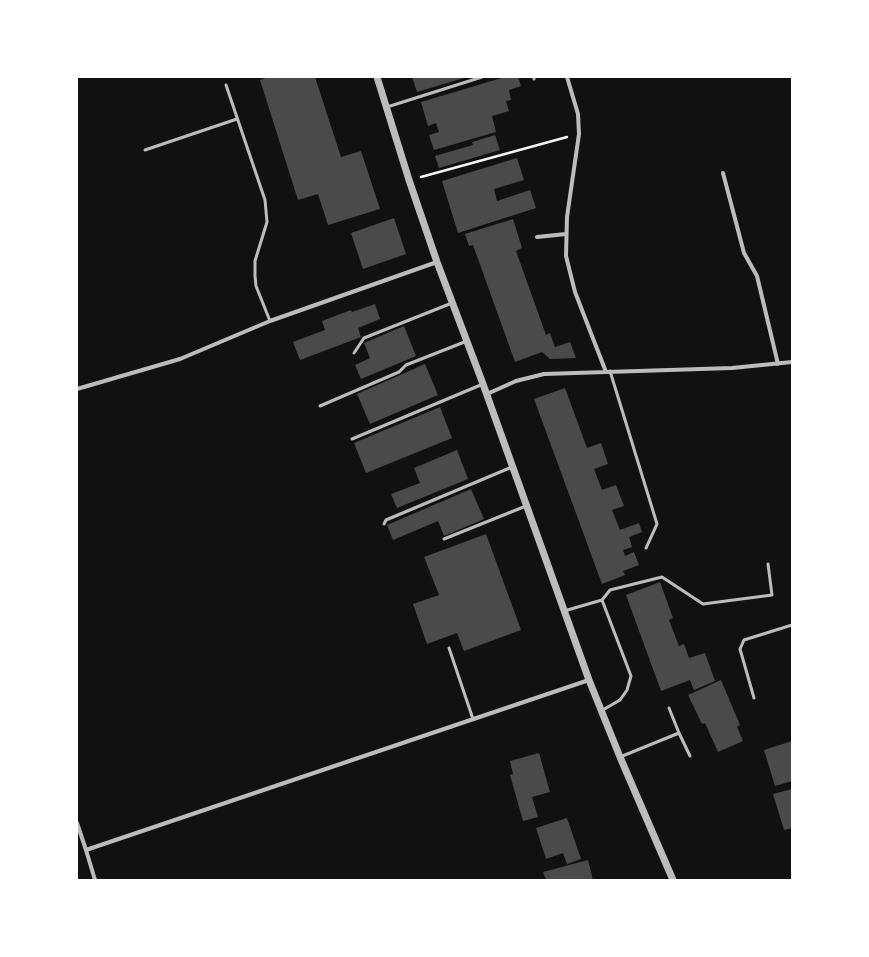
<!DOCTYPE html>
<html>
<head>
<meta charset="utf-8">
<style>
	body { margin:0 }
	#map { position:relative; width:869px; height:957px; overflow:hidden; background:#111; font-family:Montserrat,sans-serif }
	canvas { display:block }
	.frame { position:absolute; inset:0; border:78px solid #fff; pointer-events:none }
</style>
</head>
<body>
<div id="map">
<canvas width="869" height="957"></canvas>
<div class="frame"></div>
</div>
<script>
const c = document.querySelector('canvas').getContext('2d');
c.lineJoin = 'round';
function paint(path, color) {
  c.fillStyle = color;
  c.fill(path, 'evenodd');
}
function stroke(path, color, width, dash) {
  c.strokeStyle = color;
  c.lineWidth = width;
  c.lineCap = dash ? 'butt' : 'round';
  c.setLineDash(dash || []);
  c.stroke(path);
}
paint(new Path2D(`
	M269 77H315L341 157 361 151 380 209 328 225 318 194 298 200 260 80Z
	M412 77H467L417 92Z
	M505 77H518L521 86 509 90 511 100 506 101 509 111 492 116 496 132 434 150 429 135 439 132 436 123 428 126 421 102Z
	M495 135 500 150 439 168 435 156 473 145 472 142Z
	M517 158 524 180 494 189 497 201 530 190 536 208 458 233 442 181Z
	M394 218 406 254 363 269 351 233Z
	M513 219 522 248 516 251 546 335 550 333 555 347 570 342 576 358 550 359 542 352 515 362 473 245 469 246 465 234Z
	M375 304 380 319 358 328 361 337 300 360 293 342 325 330 322 321 351 310 352 312Z
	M404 326 416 356 361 379 355 365 370 358 364 343Z
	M425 364 438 395 370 424 357 394Z
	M565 388 587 448 601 443 608 464 594 469 602 490 616 485 624 506 612 510 620 530 639 523 642 532 629 537 632 547 623 550 625 556 634 552 639 565 623 571 625 575 602 584 534 399Z
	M440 407 452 438 366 473 354 443Z
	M457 450 468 479 397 508 391 494 420 483 414 468Z
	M471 489 484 519 444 536 438 521 393 540 387 525Z
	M486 534 521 630 464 651 457 633 427 644 413 604 439 595 424 557Z
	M660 582 673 618 669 620 679 646 684 644 689 658 705 653 715 681 694 690 690 680 661 691 626 595Z
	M721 680 740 725 737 727 743 741 718 752 705 723 702 724 688 695Z
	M792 741V781L775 786 764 750Z
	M539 753 550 792 532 797 538 817 523 821 510 775 513 774 510 761Z
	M792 789V828L784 830 773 794Z
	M567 818 581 859 567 864 563 853 546 859 536 828Z
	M588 860 593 880H546L543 872Z`), '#4a4a4a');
stroke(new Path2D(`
	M421 177 567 137`), '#f5f5f5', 2.5);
stroke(new Path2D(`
	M534 77V79
	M226 85 265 200 267 222 255 261V276L256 286 270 321
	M387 107 482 77
	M145 150 237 119
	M354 353 364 338 452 303
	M610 371 657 524 646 548
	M320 406 399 372 406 365 467 341
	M352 439 483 384
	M384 524 386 520 512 467
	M444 539 526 506
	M602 600 610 590 662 577 703 604 772 595 768 564
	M564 611 602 600 631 676 627 690 620 700 601 711
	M449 648 473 719
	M754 698 740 649 744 640 792 625
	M669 708 679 733
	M620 757 679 733 690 756`), '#bcbcbc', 3);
stroke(new Path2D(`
	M567 77 578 114 579 134 567 217 566 256 575 292 606 372
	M723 173 744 253 757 276 778 364
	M537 237 566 234
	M77 389 180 359 270 321 437 262
	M487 394 516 381 544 374 732 368 792 362
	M77 823 86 850
	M95 880 86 850 589 680`), '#bcbcbc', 4);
stroke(new Path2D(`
	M377 77 409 180 437 262 483 384 589 680 620 757 673 880`), '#bcbcbc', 7);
</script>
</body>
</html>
